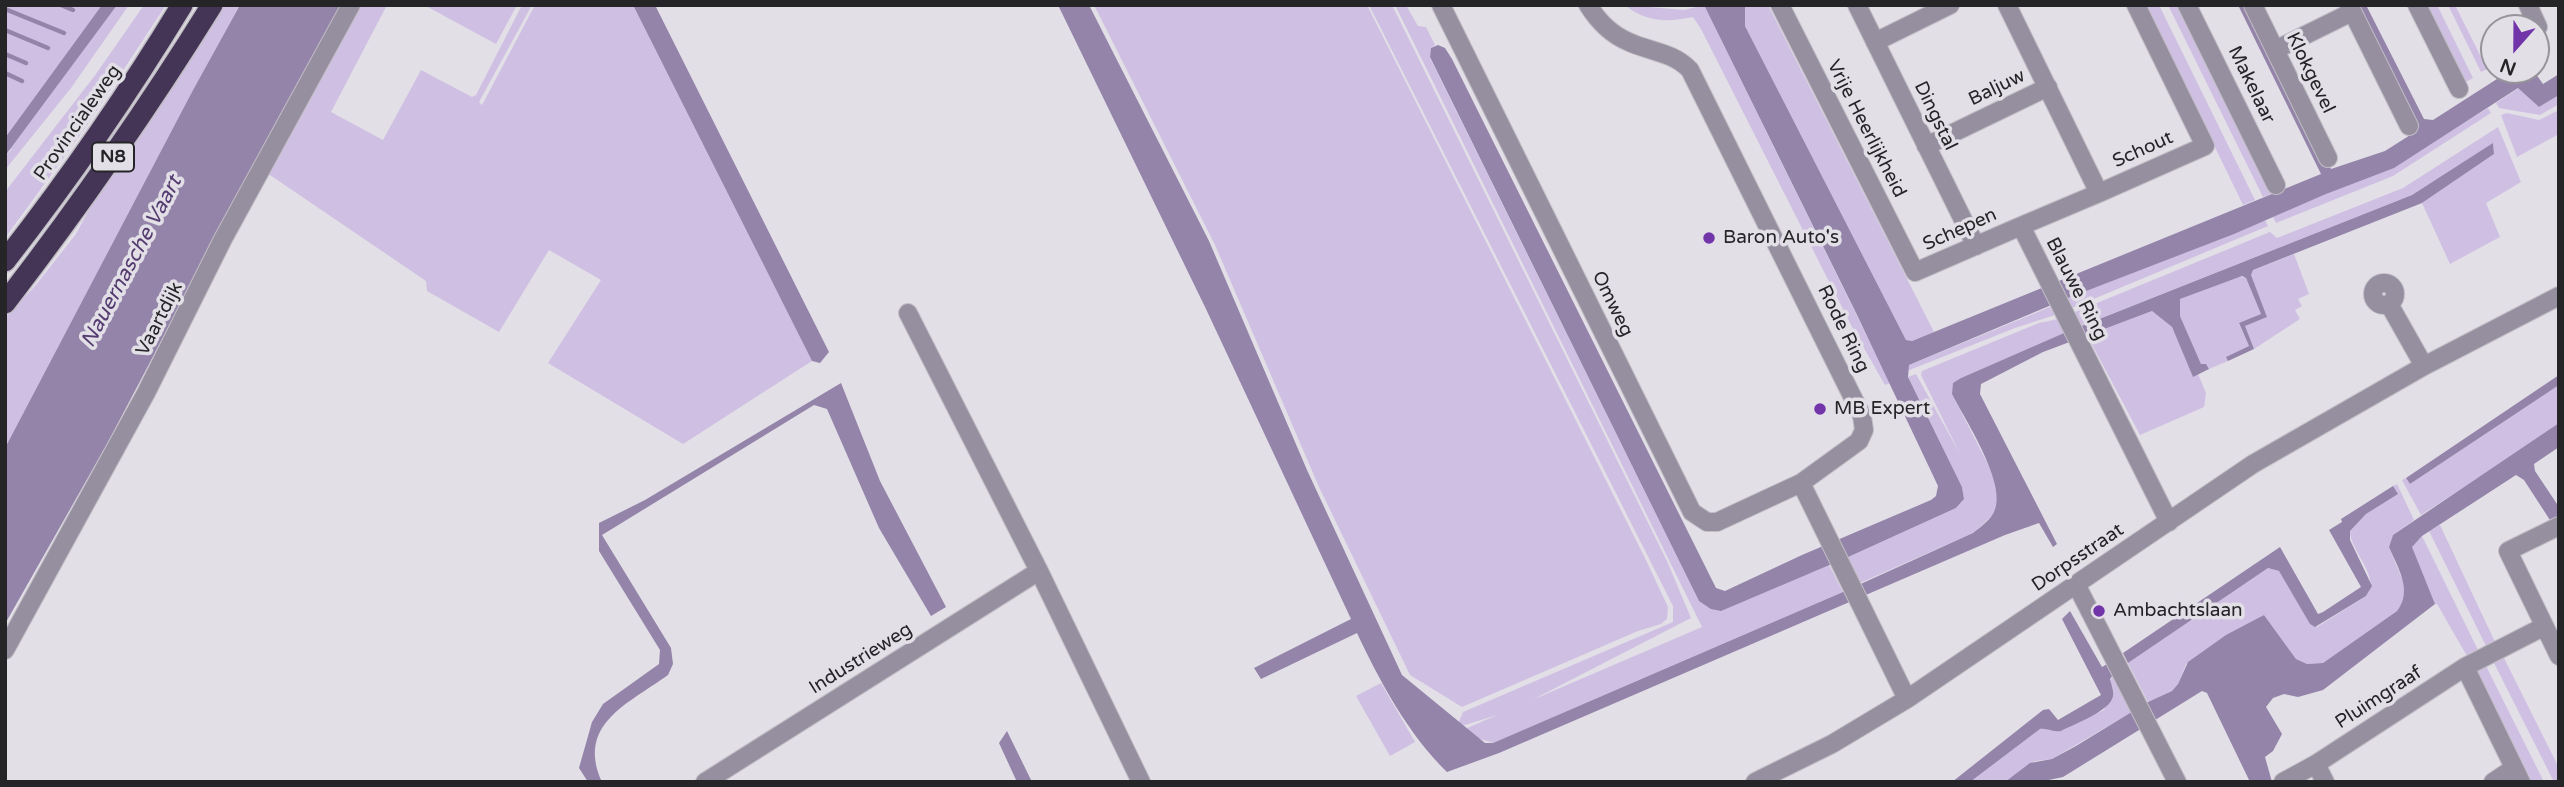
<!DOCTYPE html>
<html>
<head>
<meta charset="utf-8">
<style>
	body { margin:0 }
	#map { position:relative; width:2564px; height:787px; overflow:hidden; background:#e2dfe7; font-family:"Varela Round",sans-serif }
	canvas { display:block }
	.frame { position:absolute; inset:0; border:7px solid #252426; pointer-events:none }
	.north { position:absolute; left:2480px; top:14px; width:70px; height:70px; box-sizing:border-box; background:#e2dfe7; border:2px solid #96949a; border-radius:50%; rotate:201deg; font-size:19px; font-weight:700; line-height:28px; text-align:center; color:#252426 }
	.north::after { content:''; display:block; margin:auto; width:24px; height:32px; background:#7234a9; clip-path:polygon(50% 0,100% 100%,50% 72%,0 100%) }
</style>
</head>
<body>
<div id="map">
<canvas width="2564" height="787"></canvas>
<div class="frame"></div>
<div class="north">N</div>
</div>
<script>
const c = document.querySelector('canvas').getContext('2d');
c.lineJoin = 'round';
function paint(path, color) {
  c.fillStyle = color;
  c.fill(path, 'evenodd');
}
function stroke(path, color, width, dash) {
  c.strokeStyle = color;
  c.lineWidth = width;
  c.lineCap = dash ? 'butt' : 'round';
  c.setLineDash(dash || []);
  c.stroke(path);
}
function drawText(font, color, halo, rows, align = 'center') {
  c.font = font + ' "Varela Round",sans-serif';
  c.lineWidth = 7;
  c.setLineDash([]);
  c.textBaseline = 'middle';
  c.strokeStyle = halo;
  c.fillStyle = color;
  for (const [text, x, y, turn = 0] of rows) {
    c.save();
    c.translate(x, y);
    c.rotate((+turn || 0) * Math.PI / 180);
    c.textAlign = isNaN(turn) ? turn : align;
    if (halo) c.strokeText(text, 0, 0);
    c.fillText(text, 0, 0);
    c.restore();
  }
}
paint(new Path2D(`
	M5 5H129L71 88 5 170V156L12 149 5 150Z
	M144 5H166L86 127 5 238V192L96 74Z
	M223 5H240L193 90 5 448V318L35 286 76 234 94 200 201 41Z
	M357 5H387L331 112 383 140 421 70 472 97 476 95 522 5H532L479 102 482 105 535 5H633L812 361 683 444 548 363 601 280 549 250 499 332 427 291 426 281 267 173Z
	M424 5H517L496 44Z
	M1094 5H1367L1645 558 1668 607 1667 619 1661 624 1638 631 1462 707 1410 675 1319 487 1215 245Z
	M1369 5H1392L1667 561 1691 618 1532 700 1702 627 1395 5H1406L1418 26 1426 27 1435 45 1431 48 1430 58 1699 601 1813 572 1829 565 1843 592 1493 743 1472 736 1465 729 1497 715 1465 725 1458 724 1463 712 1673 622V606Z
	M1625 5 1684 10 1704 5 1890 383 1885 385 1853 329 1701 29 1693 17C1667 22 1647 23 1625 5Z
	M1745 5H1768L1934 332 1912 341 1906 340 1745 26Z
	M2146 5H2159L2255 200 2243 205Z
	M2168 5H2181L2275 193 2263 197Z
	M2425 5H2437L2473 78 2464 83Z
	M2448 5H2455L2487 69 2481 72Z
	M2519 88 2539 107 2559 95V104L2540 115 2499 108 2496 103Z
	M2488 108 2491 113 2393 176 2276 223 2273 217 2412 155Z
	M2559 110V134L2517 157 2501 115 2507 113 2539 120Z
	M2498 127 2521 182 2486 203 2500 237 2450 264 2422 203 2494 154 2493 144 2412 195 2081 326 2075 312 2270 232 2277 238 2403 188Z
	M2265 220 2268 226 2072 308 2068 298Z
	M2294 254 2309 294 2298 299 2302 306 2295 310 2300 319 2254 349 2244 326 2267 317 2250 275 2253 270Z
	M2237 276 2246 278 2261 314 2239 324 2249 346 2227 357 2228 361 2209 369 2206 364H2201L2180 316V299Z
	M2050 307 2055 315 2015 328 1907 371 1909 365Z
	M2152 311 2172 327 2193 376 2198 374 2206 393 2204 407 2140 435 2087 335Z
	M2058 319 2064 333 1961 378 1952 394 1993 474 1998 502 1993 515 1973 533 1860 583 1846 558 1956 508 1964 499 1962 487 1908 377 1916 374 1960 454 1921 375 1922 371 2039 323Z
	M2559 385V423L2508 459 2421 515 2402 480 2406 478 2410 484Z
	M2397 484 2414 520 2393 535 2389 547 2403 581 2405 599 2402 605 2397 611 2323 663 2307 664 2296 659 2264 615 2186 664 2178 684 2172 691 2148 702 2128 663 2268 568 2279 571 2317 627 2366 596C2382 577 2350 552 2350 531L2366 514 2397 494 2393 486Z
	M2440 525 2495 642 2486 646 2429 531Z
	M2422 536 2478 650 2467 656 2437 604H2435L2414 553 2411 547Z
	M2504 658 2559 768V782H2554L2494 663Z
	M2486 666 2544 782H2532L2476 671Z
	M2113 675 2132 712 2052 759 2035 761 2005 782H1970L2040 729 2045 728 2057 732 2104 710 2113 690 2110 681Z
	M1381 683 1415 742 1390 756 1356 696Z`), '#cfc0e3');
paint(new Path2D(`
	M102 5H117L5 156V138Z
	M240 5H341L281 113 107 444 5 624V448L193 90Z
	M633 5H655L829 352 820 363 812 361Z
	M1058 5H1089L1209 241 1307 470 1402 675 1485 743H1493L1843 592 1973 533C1979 528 1989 521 1993 514 2010 487 1965 420 1952 394L1953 383 1961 378 2064 333 2412 195 2493 143 2494 154 2422 203 2253 270 2251 275 2267 317 2245 326 2254 349 2228 361 2226 357 2249 346 2239 323 2261 314 2246 278 2242 276 2180 299V316L2201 364H2206L2209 369 2193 377 2172 327 2152 311 2043 352 1981 384 1980 394 2057 544 2053 547 2039 523 2005 535 1499 753 1447 772C1409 736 1379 680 1357 633L1261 679 1254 668 1351 619 1206 309Z
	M1704 5H1745V26L1906 340 1912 341 2321 174 2238 5H2248L2331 169 2385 151 2415 132 2356 5H2366L2424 119 2433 120 2511 70H2533L2543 84 2559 74V95L2539 107 2518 88 2394 168 2326 194 2234 234 2068 298 1909 365 1908 377 1962 487 1964 499 1956 508 1846 558 1721 611 1711 609 1699 601 1430 57 1431 48 1438 45 1445 48 1452 59 1716 588 1725 591 1802 555 1931 500 1936 496 1938 486 1858 317Z
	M2559 375V385L2410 484 2406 478Z
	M841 383 880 481 946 607 931 616 879 528 827 409 814 405 602 535 671 648 673 664 668 675C628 704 576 724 602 782H588L579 768 592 722 603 704 659 664 660 650 599 551V523L645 500Z
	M2559 423V447L2534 464 2535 471 2559 507V534L2524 480 2516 475 2422 536 2412 547 2435 604 2323 690 2298 697 2284 694 2273 698 2266 707 2282 734 2273 751 2265 757 2272 782H2250L2207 693 2202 691 2063 777 2039 782H2005L2030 763 2052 759 2076 746 2148 702 2172 691 2178 684 2188 662 2226 635 2264 615 2296 659 2307 664 2323 663 2397 611C2413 591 2398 568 2389 547L2393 535Z
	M2393 486 2398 494 2366 514 2350 531V540L2372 586 2366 596 2315 627 2310 624 2279 571 2268 568 2128 663 2123 653 2280 547 2318 614 2323 612 2361 587 2329 530 2342 522 2341 519Z
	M2070 611 2102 667 2107 664 2113 675 2110 679C2111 684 2114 690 2113 696 2111 711 2074 724 2061 731 2054 733 2048 728 2040 729L1970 782H1952L2043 710 2049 709 2058 720 2101 695 2062 619Z
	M1007 731 1032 782H1017L999 743Z`), '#9484aa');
stroke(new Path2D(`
	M61 5 73 10
	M5 9 64 33
	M5 30 48 48
	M5 54 26 63
	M5 73 22 81`), '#9484aa', 4.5);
const minor = new Path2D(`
	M1441 5 1692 512 1707 522H1717L1801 483
	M1588 5C1598 21 1612 35 1629 42 1651 52 1673 52 1690 70L1862 416 1864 430 1859 441 1801 483 1907 699
	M1780 5 1915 272 2021 226
	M1857 5 1976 246
	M2007 5 2099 193 2021 226 2169 522
	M2187 5 2276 185
	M2253 5 2328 158
	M2349 5 2409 126
	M2417 5 2459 89
	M2528 5 2538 27
	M1875 42 1950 5
	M2275 50 2352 12
	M1926 146 2048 87
	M2099 193 2205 146 2136 5
	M2373 294a11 11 0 1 1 22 0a11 11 0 1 1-22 0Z
	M2389 304 2424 366
	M908 313 1039 571 1141 782
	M2559 526 2508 551 2559 656
	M2077 586 2177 782
	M5 650 146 393 223 239 351 5
	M2465 667 2521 782
	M2316 764 2325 782
	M705 782 1039 571
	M1755 782 1832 744 1907 699 2253 464 2424 366 2559 296
	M2283 782 2316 764 2465 667 2543 627
	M2493 782 2514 768`);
const highway = new Path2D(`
	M5 261C69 179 128 94 182 5
	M5 303C79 207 148 108 212 5`);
stroke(minor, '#c0bdc4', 20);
stroke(highway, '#c0bdc4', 24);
stroke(minor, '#968fa0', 18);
stroke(highway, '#443556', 21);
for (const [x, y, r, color] of [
	[1709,238,7,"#7234a9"],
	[1820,409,7,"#7234a9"],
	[2099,611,7,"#7234a9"]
]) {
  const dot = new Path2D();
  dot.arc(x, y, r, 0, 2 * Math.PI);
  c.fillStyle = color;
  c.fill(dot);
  stroke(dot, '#e2dfe7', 2.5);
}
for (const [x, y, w] of [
	[113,157,42]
]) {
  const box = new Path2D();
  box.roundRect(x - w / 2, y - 14.5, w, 29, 5);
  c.fillStyle = '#e2dfe7';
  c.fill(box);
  stroke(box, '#252426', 2);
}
drawText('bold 18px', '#252426', null, [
	["N8",113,157]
]);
drawText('19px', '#252426', '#e2dfe7', [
	["Klokgevel",2310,73,64],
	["Makelaar",2251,85,64],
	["Baljuw",1997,88,-26],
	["Dingstal",1935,116,64],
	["Provincialeweg",78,123,-55],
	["Vrije Heerlijkheid",1866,129,63],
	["Schout",2143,150,-24],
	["Schepen",1960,230,-24],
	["Blauwe Ring",2076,289,63],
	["Omweg",1612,304,64],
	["Vaartdijk",160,319,-63],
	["Rode Ring",1843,329,64],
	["Dorpsstraat",2078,558,-34],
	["Industrieweg",861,659,-32],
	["Pluimgraaf",2379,698,-33]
]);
drawText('19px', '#252426', '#e2dfe7', [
	["Baron Auto's",1723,238],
	["MB Expert",1834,409],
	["Ambachtslaan",2113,611]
], 'left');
drawText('italic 21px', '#543c70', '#e2dfe7', [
	["Nauernasche Vaart",132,262,-62]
]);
</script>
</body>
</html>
